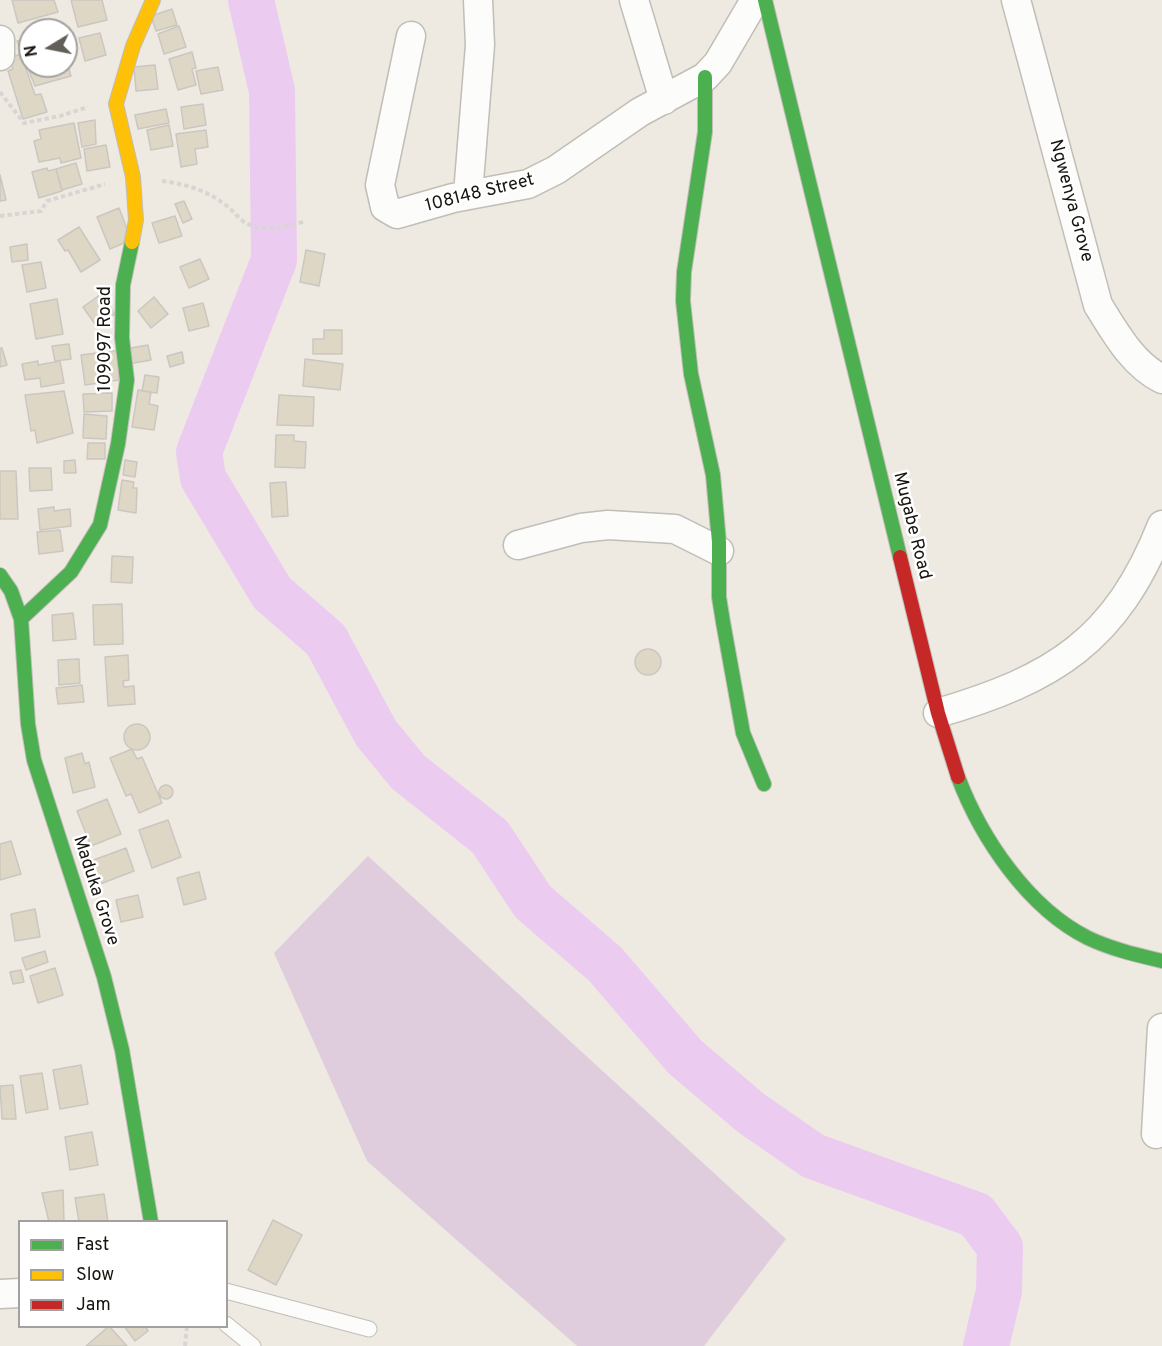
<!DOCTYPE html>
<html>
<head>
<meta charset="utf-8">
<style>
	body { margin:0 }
	#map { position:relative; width:1162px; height:1346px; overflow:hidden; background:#eeeae2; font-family:Overpass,sans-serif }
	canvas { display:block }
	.legend { position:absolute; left:18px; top:1220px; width:210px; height:108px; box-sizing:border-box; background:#fff; border:2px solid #a2a19f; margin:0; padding:8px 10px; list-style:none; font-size:18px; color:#16140e }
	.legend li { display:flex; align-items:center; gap:12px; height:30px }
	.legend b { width:30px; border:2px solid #a2a19f }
	.north { position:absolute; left:18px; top:18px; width:60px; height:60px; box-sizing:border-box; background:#fff; border:2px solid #a2a19f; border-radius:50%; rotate:260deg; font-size:16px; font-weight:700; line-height:24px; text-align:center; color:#16140e }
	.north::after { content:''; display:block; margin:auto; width:21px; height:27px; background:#625f58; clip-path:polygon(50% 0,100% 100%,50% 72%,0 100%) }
</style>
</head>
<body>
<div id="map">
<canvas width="1162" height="1346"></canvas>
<ul class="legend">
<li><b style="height:8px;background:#4caf50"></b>Fast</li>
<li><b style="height:8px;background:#ffc107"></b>Slow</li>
<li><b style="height:8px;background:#c62828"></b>Jam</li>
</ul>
<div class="north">N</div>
</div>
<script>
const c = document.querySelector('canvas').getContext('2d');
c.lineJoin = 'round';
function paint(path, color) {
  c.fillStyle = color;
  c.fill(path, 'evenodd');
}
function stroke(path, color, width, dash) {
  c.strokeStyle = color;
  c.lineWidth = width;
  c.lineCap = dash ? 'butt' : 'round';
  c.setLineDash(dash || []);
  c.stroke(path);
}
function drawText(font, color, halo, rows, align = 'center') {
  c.font = font + ' Overpass,sans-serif';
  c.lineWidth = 5;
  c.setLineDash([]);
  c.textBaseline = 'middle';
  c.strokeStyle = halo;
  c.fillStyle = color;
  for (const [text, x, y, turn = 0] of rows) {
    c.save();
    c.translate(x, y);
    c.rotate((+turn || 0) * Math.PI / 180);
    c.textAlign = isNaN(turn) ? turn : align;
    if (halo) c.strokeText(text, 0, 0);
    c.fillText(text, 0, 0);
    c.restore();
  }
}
paint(new Path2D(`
	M368 856 786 1239 704 1346H577L367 1161 274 953Z`), '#dfcdde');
stroke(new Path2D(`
	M251 0 272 91 274 260 199 452 203 478 272 593 326 640 376 733 408 772 490 837 533 902 605 964 685 1057 751 1113 813 1156 976 1215 1000 1247 999 1291 986 1346`), '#eccbf1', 46);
const building = new Path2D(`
	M12 0H54L58 12 18 23Z
	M71 0H102L107 20 78 27Z
	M172 9 177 25 156 31 151 16Z
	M179 26 186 47 164 54 158 34Z
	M100 33 106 55 85 61 79 38Z
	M30 37V66H66V60L71 76 35 86 17 41Z
	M192 52 196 68 192 69 196 85 178 90 169 59Z
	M21 54 35 95 41 94 47 112 23 119 8 71 13 69 9 58Z
	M155 65 158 89 136 91 134 67Z
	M218 67 223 90 201 94 196 71Z
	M203 104 206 125 184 129 181 107Z
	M166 109 169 123 138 129 135 115Z
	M95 120 96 144 82 147 78 123Z
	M74 123 81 158 61 163 60 158 39 162 34 141 41 139 39 130Z
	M169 125 173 146 151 150 147 130Z
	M206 130 208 147 195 149 197 164 181 167 176 134Z
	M106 145 110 167 87 171 84 149Z
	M76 163 82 184 62 190 56 169Z
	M47 168 48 171 56 169 62 191 39 198 32 172Z
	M0 175 6 200 0 201Z
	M184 201 192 219 183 223 175 204Z
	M119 208 127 229 124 243 110 249 97 217Z
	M175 216 182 236 159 243 152 223Z
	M79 227 100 260 81 272 68 250 65 251 58 240Z
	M27 244 28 260 12 262 10 247Z
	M306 250 325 254 319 286 300 282Z
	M200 259 209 279 189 288 180 267Z
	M41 262 46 288 27 292 22 265Z
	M101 294 115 314 97 327 83 307Z
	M154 297 168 314 151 328 138 311Z
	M57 299 63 334 36 339 30 304Z
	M203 303 209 326 189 331 183 308Z
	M324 330H342V354H313V339H324Z
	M69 344 71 359 55 361 52 346Z
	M148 345 151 360 128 364 125 349Z
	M0 348H2L7 365 0 367Z
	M120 350 119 380 85 385 81 355Z
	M182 352 184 363 170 367 167 356Z
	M305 359 343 364 340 390 303 386Z
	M38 361V365L60 361 64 383 41 387 40 378 25 380 22 364Z
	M145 375 159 377 157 393 142 391Z
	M138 390 151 392 149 404 158 406 154 430 132 427Z
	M64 391 73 433 37 443 35 430 31 431 25 395Z
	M112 393V411L84 412 83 394Z
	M279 395 314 397 313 426 277 425Z
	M84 414 107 416 106 439 83 438Z
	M276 435H294V441L306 442 305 468 275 467Z
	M88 443H105V459H87Z
	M75 460 76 473H64V461Z
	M125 460 137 462 135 477 123 475Z
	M29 468H51L52 490 30 491Z
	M0 471H16L18 519H0Z
	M122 480 134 482 133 488H137L136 513 118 510Z
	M286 482 288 516 272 517 270 483Z
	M54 507V511L70 509 71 526 40 530 38 509Z
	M60 530 63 551 39 554 37 532Z
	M112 556 133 557 132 583 111 582Z
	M122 604 123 644 94 645 93 605Z
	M73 613 76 639 53 641 52 615Z
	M635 662a13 13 0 1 1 26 0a13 13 0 1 1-26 0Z
	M128 655 129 680 123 681 124 687 134 686 135 704 108 706 105 657Z
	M79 659 80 683 59 685 58 660Z
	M82 685 84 702 58 704 56 688Z
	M124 737a13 13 0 1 1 26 0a13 13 0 1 1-26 0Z
	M132 749 137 759 142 757 162 803 139 813 131 794 126 796 110 758Z
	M82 753 85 764 89 762 95 787 73 793 65 758Z
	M159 792a7 7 0 1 1 14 0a7 7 0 1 1-14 0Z
	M107 799 121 834 91 846 77 811Z
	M168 820 181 857 152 868 139 830Z
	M11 841 21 874 0 880V844Z
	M126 848 134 871 100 884 91 861Z
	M199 872 206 899 184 905 177 878Z
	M138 895 143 917 121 922 116 900Z
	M35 909 40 937 15 941 11 914Z
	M45 951 48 962 26 970 22 958Z
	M55 968 63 995 38 1003 30 976Z
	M21 970 24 982 13 984 10 972Z
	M81 1065 88 1104 60 1109 53 1070Z
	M42 1073 48 1109 26 1113 20 1076Z
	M13 1085 16 1119H2L0 1086Z
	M92 1132 98 1165 70 1170 65 1137Z
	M63 1190 64 1222H49L42 1193Z
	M104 1194 108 1222H79L75 1198Z
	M273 1220 302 1235 276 1285 248 1270Z
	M109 1326 127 1346H86Z
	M124 1326H145L148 1331 135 1341Z`);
paint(building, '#dfd7c6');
stroke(building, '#cac7c0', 1.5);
const lane = new Path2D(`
	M226 1291 369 1329
	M226 1324 253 1346`);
const street = new Path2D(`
	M634 0 664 100
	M1016 0 1098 305C1115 332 1132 364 1162 379
	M411 36 380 185 385 207 397 214 453 198 528 184 556 170 640 112 705 77 718 63 755 0
	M0 40V56
	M468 194 480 45 478 0
	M518 545 581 528 608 525 675 529 719 551
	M938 713C1054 679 1116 641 1162 525
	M1156 1134 1162 1028
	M0 1294 20 1293`);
const fast = new Path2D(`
	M765 0 900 557
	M705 77V132L684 272 683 301 691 374 713 475 719 542V597L723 622 743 733 764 784
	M0 575 11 591 21 619 28 724 34 760 104 977 122 1050 151 1222
	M21 619 71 572 100 525 118 444 127 380 122 338 123 285 132 242
	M958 777C981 838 1028 908 1088 938 1111 949 1137 955 1162 961`);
const slow = new Path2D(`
	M132 242 136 220 133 177 116 104 133 46 153 0`);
const jam = new Path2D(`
	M900 557 938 713 958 777`);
stroke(lane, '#c1bdb7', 17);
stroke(street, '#c1bdb7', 31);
stroke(fast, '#c1bdb7', 16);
stroke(slow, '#c1bdb7', 16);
stroke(jam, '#c1bdb7', 16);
stroke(new Path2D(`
	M0 92 24 123 60 116 88 107
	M162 181C186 184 208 191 227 206 234 211 240 221 248 224 266 232 285 227 303 222
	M0 216 41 211 47 201 105 184
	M185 1346 187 1326`), '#d7d6d3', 4, [4.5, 3]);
stroke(lane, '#fcfcfb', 15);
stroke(street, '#fcfcfb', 28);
stroke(fast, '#4caf50', 14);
stroke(slow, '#ffc107', 14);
stroke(jam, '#c62828', 14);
drawText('18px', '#16140e', '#fff', [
	["108148 Street",480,194,-14],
	["Ngwenya Grove",1070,201,75],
	["109097 Road",106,339,-90],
	["Mugabe Road",911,526,76],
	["Maduka Grove",95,891,72]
]);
</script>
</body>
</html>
